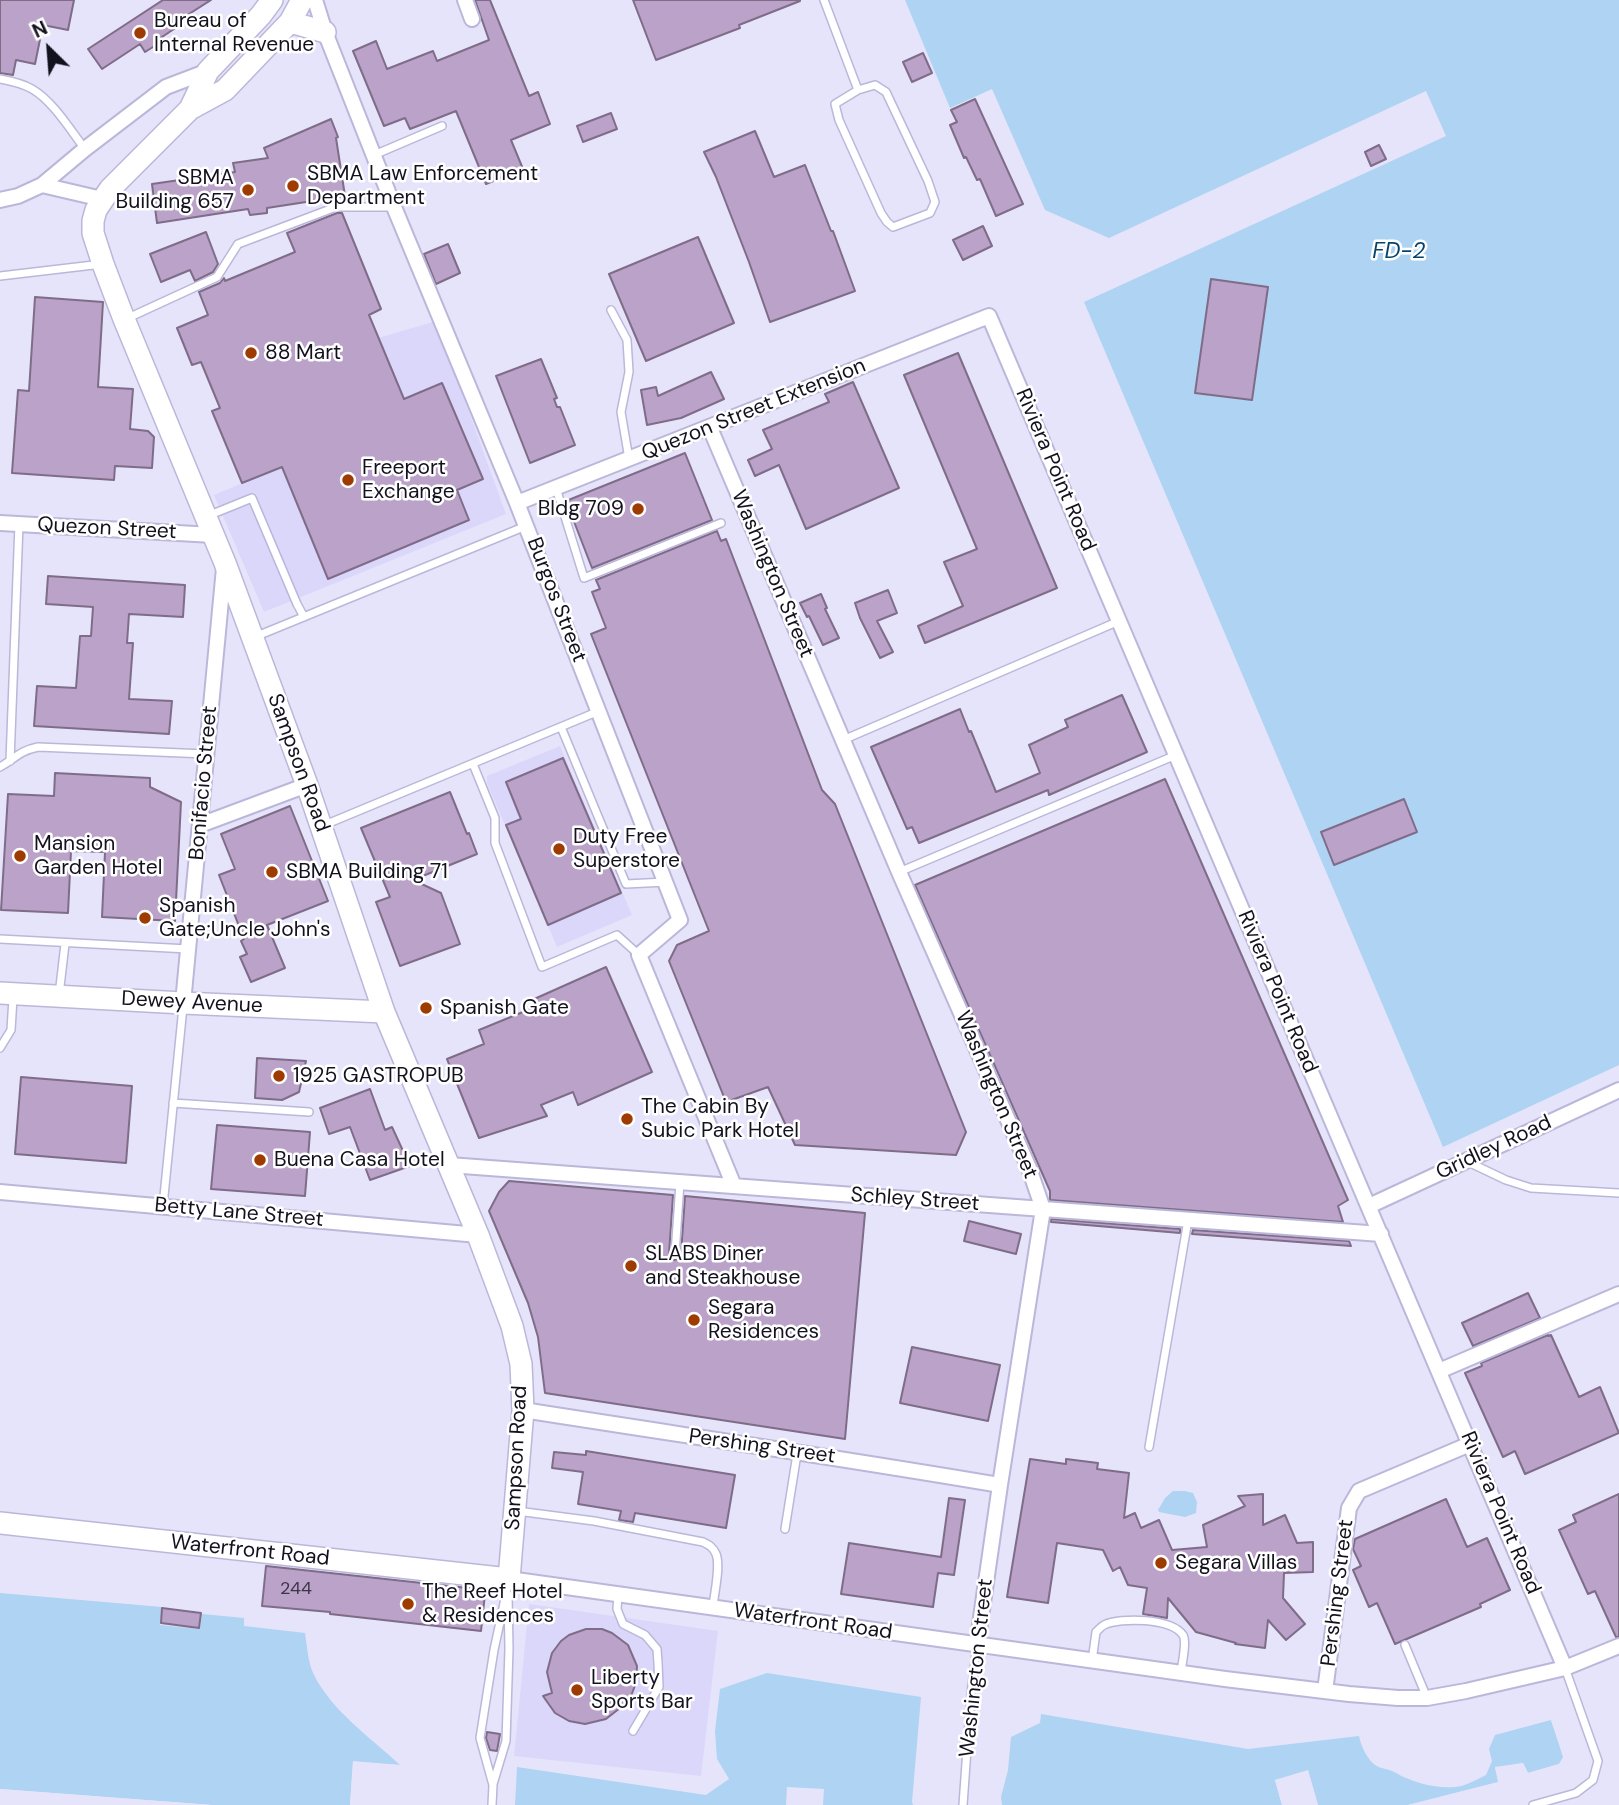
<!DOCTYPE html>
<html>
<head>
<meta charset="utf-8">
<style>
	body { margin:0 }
	#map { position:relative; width:1619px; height:1805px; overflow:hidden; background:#e6e4fa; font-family:"DM Sans",sans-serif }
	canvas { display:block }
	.north { position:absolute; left:14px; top:14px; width:70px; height:70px; -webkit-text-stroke:5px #fff; paint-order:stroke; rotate:335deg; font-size:19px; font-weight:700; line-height:28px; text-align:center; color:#13111e }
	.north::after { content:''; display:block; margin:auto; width:24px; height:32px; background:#13111e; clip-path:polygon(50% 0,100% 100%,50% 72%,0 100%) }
</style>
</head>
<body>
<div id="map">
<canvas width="1619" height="1805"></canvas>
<div class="north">N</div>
</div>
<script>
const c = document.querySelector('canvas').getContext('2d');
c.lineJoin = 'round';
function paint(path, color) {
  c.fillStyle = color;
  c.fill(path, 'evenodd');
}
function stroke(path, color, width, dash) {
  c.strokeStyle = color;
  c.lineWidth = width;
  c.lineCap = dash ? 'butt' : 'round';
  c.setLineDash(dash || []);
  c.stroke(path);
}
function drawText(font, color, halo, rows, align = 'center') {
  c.font = font + ' "DM Sans",sans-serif';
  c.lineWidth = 5;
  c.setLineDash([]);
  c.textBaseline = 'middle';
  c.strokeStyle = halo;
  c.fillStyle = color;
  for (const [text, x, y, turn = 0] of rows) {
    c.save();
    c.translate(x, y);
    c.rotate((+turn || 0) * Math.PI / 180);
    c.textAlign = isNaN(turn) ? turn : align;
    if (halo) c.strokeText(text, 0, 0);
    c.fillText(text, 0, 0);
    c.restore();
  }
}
paint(new Path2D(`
	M436 321 506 514 264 612 214 495 281 467 275 451 378 338Z
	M560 746 632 915 557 947 487 783V776Z
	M529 1604 718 1631 701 1776 514 1756Z`), '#dbd7fa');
paint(new Path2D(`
	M905 0H1619V1065L1443 1147 1084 302 1446 136 1426 91 1109 238 1045 210 992 89 950 108Z
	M1173 1491H1185L1193 1493 1197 1502 1196 1513 1185 1517 1159 1512 1158 1510 1165 1498Z
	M0 1593 162 1607 160 1625 200 1629 202 1614 244 1618V1626L305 1633C307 1646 308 1663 314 1675 332 1711 371 1738 400 1765L353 1762 350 1805H212L0 1789Z
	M767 1673 921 1697 912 1802 913 1805H823L824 1789 787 1787 786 1805H515L517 1767 706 1795 729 1779 717 1759 715 1731 720 1689Z
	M1041 1714 1248 1749 1359 1736C1361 1746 1367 1759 1375 1765 1381 1769 1390 1769 1396 1773 1411 1782 1437 1789 1455 1787 1466 1786 1476 1780 1486 1775L1492 1761 1489 1749 1495 1735 1551 1720 1564 1757 1559 1764 1528 1773 1523 1763 1495 1768 1499 1782 1408 1805H1318L1308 1771 1275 1780 1282 1805H1002L1001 1797 1008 1770 1011 1737 1040 1723Z`), '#aed3f3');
paint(new Path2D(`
	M1554 1719 1567 1757 1561 1767 1528 1777 1525 1776 1521 1767 1499 1770 1502 1781 1500 1785 1422 1805H1408L1498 1782 1495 1767 1523 1763 1528 1773 1559 1764 1563 1757 1551 1720Z
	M353 1761 400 1765V1768L356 1765 353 1805H350Z
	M1308 1770 1318 1805H1315L1306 1775 1279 1782 1285 1805H1282L1275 1780Z
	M0 1789 212 1805H166L0 1792Z`), '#e6e4fa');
const building = new Path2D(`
	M0 0H74L68 30 43 25 35 64 16 60 13 75 0 73Z
	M163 0H211L175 23 177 27 159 39 161 42 145 52 140 44 102 69 88 49Z
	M475 0H490L529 96 538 92 550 124 511 140 523 169 486 184 456 111 410 129 405 118 384 126 353 51 376 41 387 69 433 51 437 61 489 40Z
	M633 0H800V1L739 25 740 28 656 60Z
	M923 53 932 73 912 82 903 62Z
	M975 99 1023 204 996 216 980 179 977 180 966 157 964 158 950 125 957 122 951 110Z
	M611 113 617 129 583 142 577 126Z
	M331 119 338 137 336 138 345 196 267 208V213L250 215 248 209 157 223 152 184 235 172 233 163 268 158 264 148Z
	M755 131 774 177 805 165 831 231H833L855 291 770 322 749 262 716 177 704 152Z
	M1379 145 1386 159 1371 166 1365 152Z
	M337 213H342L381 309 369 315 404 399 442 383 483 479 457 490 469 520 328 579 282 467 242 483 212 411 220 408 201 362 192 365 177 328 208 315 199 292 220 283 224 278 225 281 295 252 287 233Z
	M983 226 992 246 963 260 953 240Z
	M206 232 218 264 213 272 195 281 190 270 161 282 150 254Z
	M698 237 734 323 646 361 609 274Z
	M448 244 460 273 436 284 424 254Z
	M1211 279 1268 287 1252 400 1195 393Z
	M35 297 103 302 98 387 133 389 130 429 148 431 154 437 152 468 115 466 114 480 12 473 18 390 29 391Z
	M958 353 1057 588 925 643 918 626 963 606 944 562 977 549 904 375Z
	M541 359 557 398 554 399 557 407H560L575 445 530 463 496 376Z
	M711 372 724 399 681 418 647 425 641 390 656 387 658 396Z
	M853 382 899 488 806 529 779 465 755 476 748 460 772 449 763 430 829 402 825 394Z
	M685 453 712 520 592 568 566 501Z
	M717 531 721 541 726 539 822 790 835 804 966 1132 956 1155 795 1145 768 1087 726 1102 669 961 677 945 709 931 591 634 606 628 592 592 600 589 596 580Z
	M48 576 185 585 183 617 129 614 127 643H133L129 699 172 701 169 734 34 726 37 686 76 688 80 636H91L93 607 46 604Z
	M888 590 897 613 877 621 893 652 880 658 860 618 855 603Z
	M821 594 827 608 825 609 839 638 823 645 809 616 807 617 800 603Z
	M1122 695 1147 752 1049 795 1048 790 919 843 912 827 907 829 871 747 960 709 969 732 971 731 996 792 1040 773 1029 745 1068 727 1065 720Z
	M563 758 621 893 548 925 506 825 521 819 506 782Z
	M55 773 150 778V787L181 802 175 921 102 917 105 852 71 851 68 913 1 910 8 794 54 796Z
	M1165 779 1348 1200 1338 1206 1343 1222 1050 1200V1191L915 885Z
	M450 792 467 834 469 833 477 854 413 880 441 893 460 944 400 966 376 902 390 897 361 828Z
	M1404 799 1417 832 1334 865 1321 832Z
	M290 806 328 901 267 925 285 968 251 982 240 957 247 954 241 941 244 939 219 875 235 869 221 834Z
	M606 967 652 1072 578 1105 573 1092 541 1105 547 1116 479 1138 447 1059 484 1044 479 1030 535 1007 532 1000Z
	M257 1058 306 1061 299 1092 282 1100 255 1098Z
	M21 1077 132 1086 126 1163 15 1154Z
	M370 1089 385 1130 392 1127 410 1166 370 1180 350 1127 329 1134 320 1108Z
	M217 1125 310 1132 305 1196 211 1189Z
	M509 1181 673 1195 669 1254 670 1257 674 1260 678 1259 681 1254 685 1196 865 1213 845 1439 545 1393 538 1337 528 1303 489 1211 499 1192Z
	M1051 1219 1180 1229V1233L1051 1222Z
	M969 1221 1021 1234 1016 1254 964 1241Z
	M1193 1230 1349 1241 1351 1246 1192 1234Z
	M1528 1293 1540 1318 1473 1346 1462 1323Z
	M1548 1335V1336L1551 1335 1579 1397 1600 1387 1619 1433 1525 1474 1515 1451 1503 1457 1465 1373 1482 1366 1481 1363Z
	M912 1347 1000 1365 988 1421 900 1403Z
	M586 1451 735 1475 726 1528 635 1513 633 1522 619 1520 621 1511 578 1504 583 1472 552 1468 554 1452 586 1455Z
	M1030 1459 1066 1464V1459L1098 1463 1097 1469 1129 1473 1124 1518 1135 1513 1141 1528 1159 1520 1172 1550 1207 1547 1203 1525 1245 1506 1238 1496 1263 1494V1525L1285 1515 1297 1543 1313 1542V1572L1284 1573 1283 1598 1305 1624 1286 1640 1268 1620 1265 1648 1235 1644 1236 1643 1196 1632 1168 1598 1167 1618 1143 1614 1147 1588 1128 1585 1120 1567 1113 1571 1103 1550 1057 1543 1048 1603 1007 1597Z
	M1619 1494V1637H1616L1595 1591 1588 1594 1559 1530 1576 1522 1573 1515Z
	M949 1498 965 1500 954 1575 938 1573 933 1607 841 1594 849 1543 941 1557Z
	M1446 1499 1467 1547 1487 1538 1510 1590 1480 1604 1481 1607 1395 1644 1377 1603 1369 1607 1353 1570 1361 1566 1353 1549 1355 1539Z
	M266 1566 477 1589V1593L485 1594 481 1631 330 1614V1612L262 1606Z
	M162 1608 201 1613 199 1628 161 1623Z
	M586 1629H602L612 1633 628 1645 637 1666 636 1683 631 1696 620 1708 606 1719 585 1724 569 1721 555 1713 543 1696 552 1693 547 1672 552 1653 561 1641 569 1635Z
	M487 1732 500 1734 497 1751 490 1750 486 1738Z`);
paint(building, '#baa2c8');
stroke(building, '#7f6c89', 2);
const lane = new Path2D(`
	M824 0 858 90 835 104 839 120 881 213 887 222 893 227 930 213 935 202 928 181 886 92 875 85 858 90
	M0 79C11 81 23 84 32 89 53 101 71 131 85 149
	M374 155 442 126
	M0 276 102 264
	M611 310 627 340 629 372 621 412 629 459
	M128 318 217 277 238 244 336 207H393
	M556 488 584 578 721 523
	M210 515 252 498 297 604 304 617
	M257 636 526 526
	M561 727 626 884 666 882
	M843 740 1119 621
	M10 761 19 524
	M473 764 495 818V843L542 967 617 935 639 955
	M0 767C16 758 19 751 38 747L206 754
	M322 826 599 711
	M899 872 1176 755
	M0 939 188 949
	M59 995 65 944
	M0 1048 11 1030 13 998
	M173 1103 309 1112
	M1466 1161 1506 1180 1531 1188 1619 1193
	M163 1206 183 1007
	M675 1254 680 1183
	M1149 1447 1188 1220
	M517 1511 594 1521 703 1542C709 1545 713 1547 716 1554 721 1566 714 1594 713 1607
	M785 1529 797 1454
	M618 1595 617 1609 623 1624 645 1635 657 1649 658 1663 659 1687 633 1731
	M1405 1645 1427 1698
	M1092 1661 1096 1632C1097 1631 1103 1625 1104 1625 1121 1617 1171 1618 1183 1635 1187 1641 1182 1664 1181 1672
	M493 1784 506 1741 509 1649 508 1595
	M492 1805 493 1785 480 1738 494 1650 509 1580
	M963 1805 971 1694 977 1645
	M1533 1805 1576 1793 1593 1780 1598 1761 1565 1668`);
const street = new Path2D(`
	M315 0 325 32 394 207 517 503 680 920 639 955 734 1186
	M465 0 472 19
	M42 185 102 199
	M0 200 18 196 42 185 85 149 166 87 208 71
	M710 428 899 872 1029 1168 1043 1209 1000 1485 977 1645
	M517 503 989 316 1565 1668
	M0 523 213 535
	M200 825 307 785
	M183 1003 224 568
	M449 1165 1381 1234
	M0 1192 478 1235
	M1369 1206 1619 1090
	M1439 1371 1619 1294
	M523 1410C682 1435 841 1458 1000 1485
	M509 1579 1225 1679 1349 1694 1398 1698H1427L1466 1691 1565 1668 1619 1646
	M1325 1691 1349 1508 1359 1491 1470 1444`);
const secondary = new Path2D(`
	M290 22 325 32
	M190 109 208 71 261 15 272 0
	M0 993 183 1003 384 1012
	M0 1523 509 1579 523 1410 521 1364 512 1326 478 1235 384 1012 307 785 225 563 124 319 103 264 93 233V221L96 210 110 189 190 109 225 90 290 22 302 0`);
stroke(lane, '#bbb7da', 10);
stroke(street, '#bbb7da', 18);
stroke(secondary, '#bbb7da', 24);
stroke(lane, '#fff', 7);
stroke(street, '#fff', 14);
stroke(secondary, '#fff', 21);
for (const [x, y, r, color] of [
	[140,33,7,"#9e3b00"],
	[293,186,7,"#9e3b00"],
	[248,190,7,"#9e3b00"],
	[251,353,7,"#9e3b00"],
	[348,480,7,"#9e3b00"],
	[638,509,7,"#9e3b00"],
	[559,849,7,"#9e3b00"],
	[20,856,7,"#9e3b00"],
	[272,872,7,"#9e3b00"],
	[145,918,7,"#9e3b00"],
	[426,1008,7,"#9e3b00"],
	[279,1076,7,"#9e3b00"],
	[627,1119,7,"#9e3b00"],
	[260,1160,7,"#9e3b00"],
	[631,1266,7,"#9e3b00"],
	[694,1320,7,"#9e3b00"],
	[1161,1563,7,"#9e3b00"],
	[408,1604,7,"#9e3b00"],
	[577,1690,7,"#9e3b00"]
]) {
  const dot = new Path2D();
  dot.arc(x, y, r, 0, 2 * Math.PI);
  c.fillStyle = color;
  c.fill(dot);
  stroke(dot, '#fff', 2.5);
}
drawText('18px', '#3d3548', null, [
	["244",296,1589]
]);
drawText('21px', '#13111e', '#fff', [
	["Bureau of",154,21],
	["Internal Revenue",154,45],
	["SBMA Law Enforcement",307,174],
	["Department",307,198],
	["SBMA",234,178,"right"],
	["Building 657",234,202,"right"],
	["88 Mart",265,353],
	["Freeport",362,468],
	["Exchange",362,492],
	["Bldg 709",624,509,"right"],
	["Duty Free",573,837],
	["Superstore",573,861],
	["Mansion",34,844],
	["Garden Hotel",34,868],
	["SBMA Building 71",286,872],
	["Spanish",159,906],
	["Gate;Uncle John's",159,930],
	["Spanish Gate",440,1008],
	["1925 GASTROPUB",293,1076],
	["The Cabin By",641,1107],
	["Subic Park Hotel",641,1131],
	["Buena Casa Hotel",274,1160],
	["SLABS Diner",645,1254],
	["and Steakhouse",645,1278],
	["Segara",708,1308],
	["Residences",708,1332],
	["Segara Villas",1175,1563],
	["The Reef Hotel",422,1592],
	["& Residences",422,1616],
	["Liberty",591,1678],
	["Sports Bar",591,1702]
], 'left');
drawText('21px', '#13111e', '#fff', [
	["Quezon Street Extension",754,410,-22],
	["Riviera Point Road",1055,470,67],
	["Quezon Street",107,529,3],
	["Washington Street",772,574,67],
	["Burgos Street",556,600,69],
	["Sampson Road",298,763,70],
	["Bonifacio Street",204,783,-85],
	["Riviera Point Road",1277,992,67],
	["Dewey Avenue",192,1003,3],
	["Washington Street",996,1095,67],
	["Gridley Road",1494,1148,-25],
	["Schley Street",915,1200,4],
	["Betty Lane Street",239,1213,5],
	["Pershing Street",762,1447,8],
	["Sampson Road",517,1458,-87],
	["Riviera Point Road",1500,1513,67],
	["Waterfront Road",250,1551,6],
	["Pershing Street",1338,1593,-83],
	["Waterfront Road",813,1622,8],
	["Washington Street",977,1668,-84]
]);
drawText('italic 23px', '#07446d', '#fff', [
	["FD-2",1399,252]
]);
</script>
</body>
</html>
